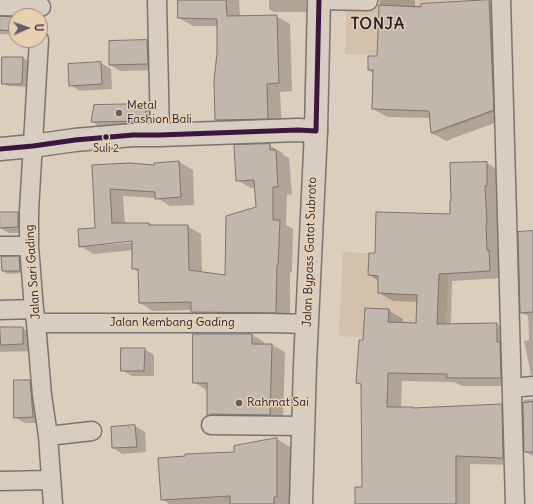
<!DOCTYPE html>
<html>
<head>
<meta charset="utf-8">
<style>
	body { margin:0 }
	#map { position:relative; width:533px; height:504px; overflow:hidden; background:#dbcebd; font-family:Delius,sans-serif }
	canvas { display:block }
	.north { position:absolute; left:8px; top:8px; width:40px; height:40px; box-sizing:border-box; background:#e8d0b0; border:1px solid #998a81; border-radius:50%; rotate:88deg; font-size:11px; font-weight:700; line-height:16px; text-align:center; color:#22223b }
	.north::after { content:''; display:block; margin:auto; width:14px; height:18px; background:#635e68; clip-path:polygon(50% 0,100% 100%,50% 72%,0 100%) }
</style>
</head>
<body>
<div id="map">
<canvas width="533" height="504"></canvas>
<div class="north">U</div>
</div>
<script>
const c = document.querySelector('canvas').getContext('2d');
c.lineJoin = 'round';
function paint(path, color) {
  c.fillStyle = color;
  c.fill(path, 'evenodd');
}
function stroke(path, color, width, dash) {
  c.strokeStyle = color;
  c.lineWidth = width;
  c.lineCap = dash ? 'butt' : 'round';
  c.setLineDash(dash || []);
  c.stroke(path);
}
function drawText(font, color, halo, rows, align = 'center') {
  c.font = font + ' Delius,sans-serif';
  c.lineWidth = 3;
  c.setLineDash([]);
  c.textBaseline = 'middle';
  c.strokeStyle = halo;
  c.fillStyle = color;
  for (const [text, x, y, turn = 0] of rows) {
    c.save();
    c.translate(x, y);
    c.rotate((+turn || 0) * Math.PI / 180);
    c.textAlign = isNaN(turn) ? turn : align;
    if (halo) c.strokeText(text, 0, 0);
    c.fillText(text, 0, 0);
    c.restore();
  }
}
paint(new Path2D(`
	M347 0H493L497 111 431 136 425 55 345 54Z
	M343 252 449 257 445 342 339 336Z`), '#d3c1ac');
paint(new Path2D(`
	M179 0H239L240 16H276L290 24 292 91 280 92 282 126 230 128 216 120 218 26H193L179 18Z
	M269 0H306V12H273L269 9Z
	M380 0H415V6L489 1 504 10 508 118 446 141 432 133 431 118 387 117 373 109 374 73 369 70 378 57Z
	M0 15 1 18H16V35L0 34Z
	M147 41 157 46 158 70 120 71 110 65V42Z
	M23 58 27 60V87L8 86 3 83Z
	M101 63 111 69 112 89 80 91 70 85Z
	M145 105 160 113V129L106 130 92 122Z
	M269 145 283 153V155L289 158 292 194 287 195 286 225 293 229 292 272 290 273V320H205L192 312V310L153 311 140 303 139 272 133 268V250L94 254 80 246 96 228 93 166H155L179 162 193 170 194 205 170 206 157 198 123 196 125 224H149L153 226H187L201 234 202 273 226 276 257 208 256 188H251L237 180ZM137 240V242L92 246V244Z
	M487 163 501 172 504 278 452 281 451 325 497 324 511 332 515 386H462L454 382 402 381 401 408H413L414 409 501 405 516 413 517 465 470 464V504H356L363 488 362 386 358 383 364 341 388 310 403 319 402 324H417L418 302 393 301 379 293V281L369 275 376 255 451 215Z
	M0 213H18L28 218V233H9L0 228Z
	M533 232V376L531 375 524 341 529 340 528 316 521 313Z
	M19 258 24 260 25 273 8 274 3 271Z
	M0 328H22L35 335V351L0 352Z
	M251 334 264 342V345H272L285 352 283 422H220L208 415V390H206L194 382Z
	M144 349 154 355V376H132L122 370Z
	M30 381 40 386 43 423H25L15 417Z
	M533 399V456L525 452 524 400Z
	M135 426 145 432 146 452 122 454 113 448 112 427Z
	M277 439 290 447V504H169L162 499Z`), '#0003');
const building = new Path2D(`
	M178 0H226L227 16 277 15 279 83 267 84 268 119 215 120 214 81 217 53V19L178 18Z
	M489 0 494 110 431 133 429 111 372 109 373 70H368V56H377L379 5 421 7V4Z
	M0 16 16 17V31L0 30Z
	M147 40 148 64 109 65V41Z
	M2 57H23L22 84H2Z
	M101 62 102 84 69 86 68 64Z
	M146 104 145 121 91 122 94 105Z
	M270 144V150H276L278 187H273V220H280L278 265H277L276 313 191 312V302L139 303 138 269H132V241L79 247 78 229 95 228 92 165 129 163 154 165V163L179 161 181 197 155 199V192L110 189 112 223H149V225H188L189 270 225 275 226 216 256 207 254 180 236 181 234 145Z
	M487 162V186H485L487 223H486L487 250H489L490 271 439 274 437 324 497 323V342H500L501 378H447V374L388 373 387 407H413V408L502 404 503 458 456 456V504H355V487H362L361 384 356 383 359 340H363L365 308 389 309 388 322 416 323 417 295 378 293V276L368 275 369 253H375L376 212 450 214V201H451L450 163Z
	M0 212H18V227L0 228Z
	M533 231V312L520 313 518 232Z
	M19 256 20 271H2L1 257Z
	M0 327H23V344L1 345Z
	M193 334H252V344H272L270 415 211 414 207 416V383H193Z
	M121 348H145L144 371H121Z
	M14 380H30L33 417 14 418Z
	M533 402V452H524L523 403Z
	M135 425 137 447 112 448 111 427Z
	M277 438V497H274V504H230V496L161 500 158 458 185 456V454L234 452V446Z`);
paint(building, '#c1b7ac');
stroke(building, '#7a7471', 1);
const minor = new Path2D(`
	M157 0 160 135
	M319 0 368 1
	M501 0 515 504
	M0 6 41 7
	M39 40 29 211V246L34 309 36 323 42 395 48 436 53 504
	M0 246H29
	M0 310 34 309
	M36 323H271L307 324
	M512 388 533 386
	M211 425 304 426
	M48 436 92 431
	M0 481 51 480`);
const major = new Path2D(`
	M0 149 33 146 75 140 133 135H160L298 130 316 131`);
const highway = new Path2D(`
	M301 504 305 365 316 131 319 0`);
stroke(minor, '#7a7471', 21);
stroke(major, '#7a7471', 25);
stroke(highway, '#7a7471', 25);
stroke(minor, '#d7cdc1', 18);
stroke(major, '#d7cdc1', 22);
stroke(highway, '#d7cdc1', 22);
stroke(new Path2D(`
	M0 149 33 146 75 140 133 135H160L298 130 316 131 319 0`), '#3b163f', 5);
for (const [x, y, r, color] of [
	[119,113,4,"#635e68"],
	[106,137,3.5,"#22223b"],
	[239,403,4,"#635e68"]
]) {
  const dot = new Path2D();
  dot.arc(x, y, r, 0, 2 * Math.PI);
  c.fillStyle = color;
  c.fill(dot);
  stroke(dot, '#e8d0b0', 1.5);
}
drawText('11px', '#22223b', '#e8d0b0', [
	["Suli 2",106,149]
]);
drawText('12px', '#22223b', '#e8d0b0', [
	["Metal",127,106],
	["Fashion Bali",127,120],
	["Rahmat Sai",247,403]
], 'left');
drawText('12px', '#22223b', '#e8d0b0', [
	["Jalan Bypass Gatot Subroto",310,252,-88],
	["Jalan Sari Gading",33,272,-94],
	["Jalan Kembang Gading",172,323]
]);
c.letterSpacing = '1px';
drawText('bold 16px', '#22223b', '#e8d0b0', [
	["TONJA",378,24]
]);
c.letterSpacing = '0px';
</script>
</body>
</html>
